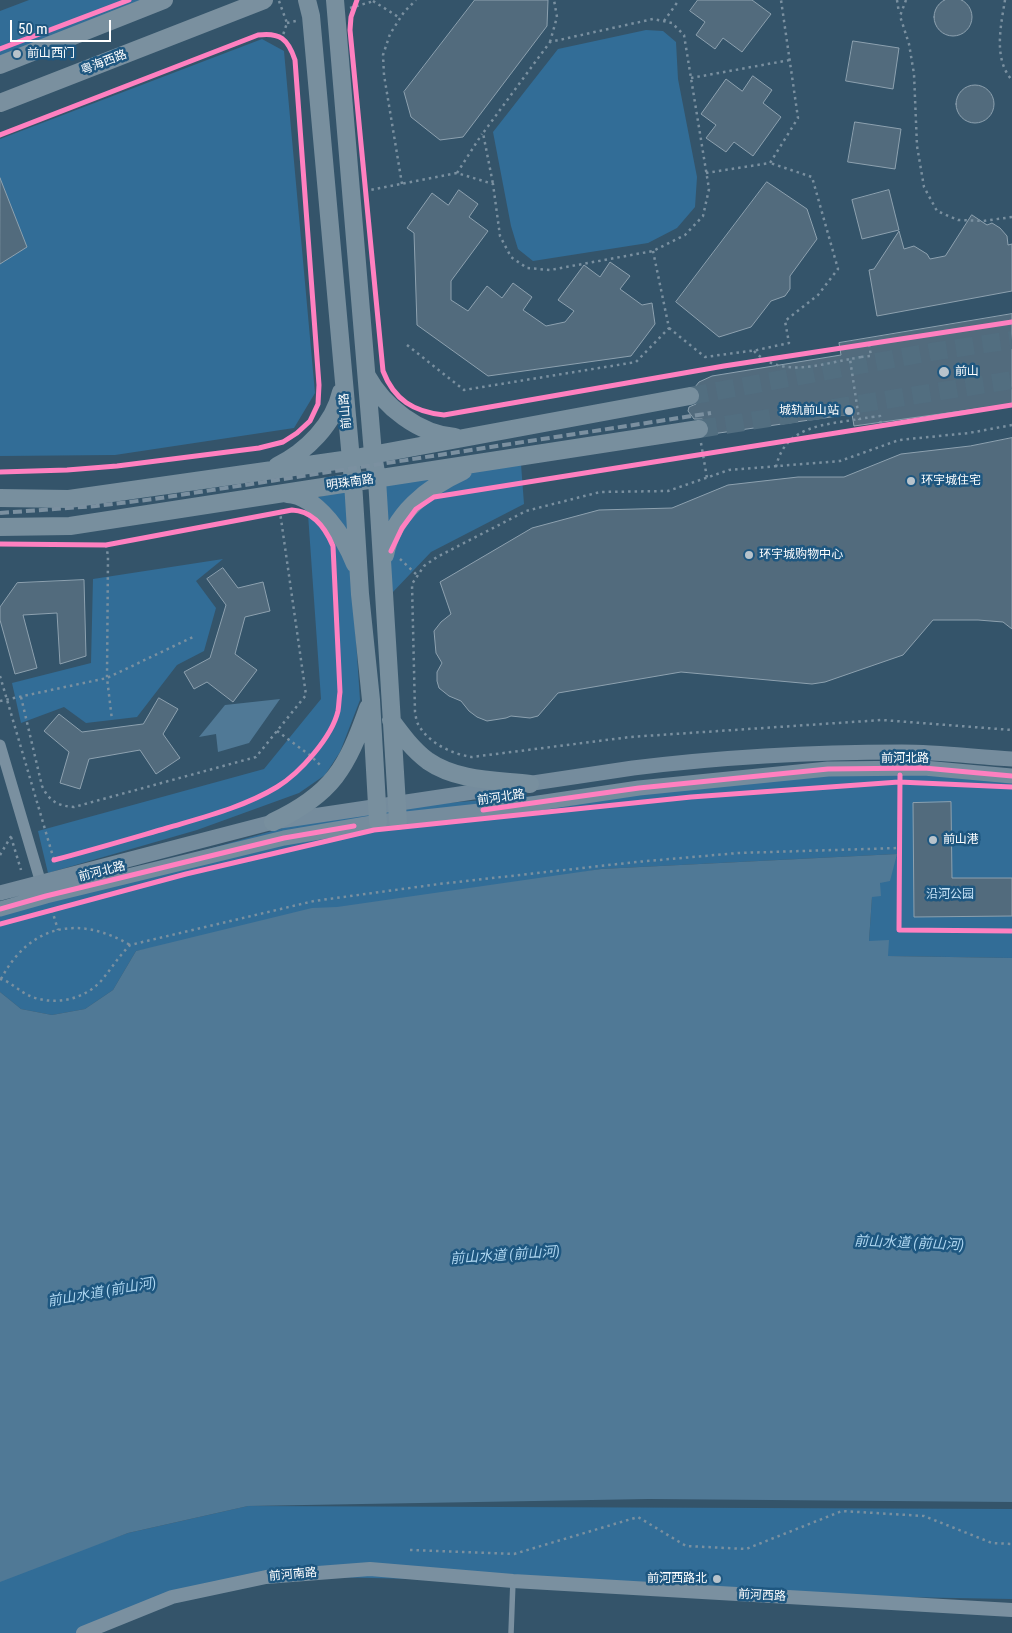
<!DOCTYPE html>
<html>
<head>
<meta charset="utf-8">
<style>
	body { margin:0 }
	#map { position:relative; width:1012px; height:1633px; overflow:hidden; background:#34546a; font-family:"Roboto Condensed",sans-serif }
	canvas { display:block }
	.scale { position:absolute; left:10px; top:20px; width:101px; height:22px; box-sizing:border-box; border:2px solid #fff; border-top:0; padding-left:6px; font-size:15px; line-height:18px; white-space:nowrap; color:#fff; -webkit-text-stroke:4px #1e5780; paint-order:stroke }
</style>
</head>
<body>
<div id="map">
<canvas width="1012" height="1633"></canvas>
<div class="scale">50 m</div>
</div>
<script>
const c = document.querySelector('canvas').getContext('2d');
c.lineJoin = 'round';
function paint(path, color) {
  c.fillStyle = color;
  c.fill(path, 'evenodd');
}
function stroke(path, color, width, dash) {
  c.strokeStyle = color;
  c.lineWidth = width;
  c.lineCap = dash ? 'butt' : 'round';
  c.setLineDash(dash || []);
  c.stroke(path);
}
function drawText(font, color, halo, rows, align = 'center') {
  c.font = font + ' "Roboto Condensed","Noto Sans SC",sans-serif';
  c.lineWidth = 5;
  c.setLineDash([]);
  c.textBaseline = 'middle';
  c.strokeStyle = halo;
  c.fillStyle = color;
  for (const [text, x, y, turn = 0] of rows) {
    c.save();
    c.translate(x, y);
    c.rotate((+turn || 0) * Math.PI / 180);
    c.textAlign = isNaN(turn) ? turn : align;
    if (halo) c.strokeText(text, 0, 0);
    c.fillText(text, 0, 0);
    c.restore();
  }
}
paint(new Path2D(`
	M29 0H148L0 59V11Z
	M646 30 663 31 676 42 678 79 697 177 695 207 677 228 648 243 533 261 518 249 511 226 493 132 558 49Z
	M262 39 284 51 315 393 294 428 115 455 0 456V139Z
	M521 464 524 504 431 552 392 593 384 485Z
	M346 490 360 700 340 752 325 775 299 793 197 830 48 873 38 831 264 769 321 699 307 500Z
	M223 559 196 581 216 608 204 651 177 665 137 717 86 723 64 707 21 723 12 683 91 663 93 579Z
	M868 769 1012 782V958L888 956 869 941 872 897 897 854 601 869 136 951 113 990 85 1009 52 1015 21 1009 0 992V908L290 826 434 804Z
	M248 1506 1012 1509V1599L728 1594 513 1581 276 1576 172 1597 83 1633H0V1578L128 1533Z`), '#326d97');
paint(new Path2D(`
	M280 699 249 743 218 752 216 734 199 737 225 705Z
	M897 854 890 881 880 883 881 896 872 897 869 941 889 940 888 956 1012 958V1502L649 1499 248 1506 128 1533 0 1582V992L21 1009 52 1015 85 1009 113 990 136 951 312 908 337 907 601 869Z`), '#507996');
const building = new Path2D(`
	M934 17a19 19 0 1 1 38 0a19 19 0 1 1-38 0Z
	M475 0H548L547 26 463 137 440 140 411 117 404 92Z
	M698 0H752L771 14 742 52 723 38 715 49 696 35 705 22 690 11Z
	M853 41 899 48 893 89 846 81Z
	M753 76 772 90 763 103 781 117 753 156 734 142 726 152 706 138 716 125 701 114 726 79 742 91Z
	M956 104a19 19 0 1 1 38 0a19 19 0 1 1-38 0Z
	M855 122 901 129 895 169 848 162Z
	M0 178 27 247 0 264Z
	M767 182 807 209 817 239 790 276V289L785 296 771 301 751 327 719 337 676 302Z
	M459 190 478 204 469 217 488 231 451 281V300L468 311 487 286 502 298 513 283 532 297 523 310 546 326 565 322 574 311 558 300 584 265 600 277 610 262 630 276 620 289 642 305 652 303 655 324 631 356 488 376 417 325 414 233 407 228 432 193 448 205Z
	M889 190 899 230 862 239 852 200Z
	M972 215 987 225 992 223 1000 228 1007 236 1008 245 1012 244V291L877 316 869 270 874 269 899 231 904 249 914 246 927 254 930 259 945 256Z
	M1012 314V404L854 426 852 414 712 434 709 433 710 428 707 422 702 419H694L688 411 689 407 696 404 700 400V394L695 387 699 382 712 376 841 355 839 343Z
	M1012 438V629L1003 622 978 620H933L903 655 825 682 812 684 681 672 558 693 538 716 530 718 511 716 506 718 487 721 477 717 469 711 461 701 449 696 439 688 437 681V672L442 663 436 653 434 631 441 622 451 614 440 582 532 528 599 510 672 508 728 485 798 477H844L901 454 970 446Z
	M223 568 238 588 263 582 270 611 245 617 235 654 257 670 233 702 207 682 194 689 184 672 210 658 226 605 207 579Z
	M84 580 86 656 60 664 57 613 23 615 37 668 15 674 0 620V607L17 583Z
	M159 698 178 709 163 734 180 758 156 774 140 750 89 759 80 789 60 783 69 752 44 731 59 714 82 732 143 724Z
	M951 802 952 878H1012V916L914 917 913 803Z`);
paint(building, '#526b7d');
stroke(building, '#8da1af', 1);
stroke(new Path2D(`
	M690 396 931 352 1012 340
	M699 429 1012 380`), '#526e80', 18, [18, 9]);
stroke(new Path2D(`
	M897 0 899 13
	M906 0 900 16 909 44 914 74 917 146 924 187 937 211 958 220 983 221 1012 217
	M1005 0C1001 25 993 59 1012 80
	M279 1 287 23 282 38
	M373 1 400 18
	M350 8 374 1
	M664 21 679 0
	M287 23 296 21
	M550 42 557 17 554 0
	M691 78 790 60
	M457 173 482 134
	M706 173 770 163 798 118 781 0
	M402 184 384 75 383 55 390 34 404 12 416 0
	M365 191 457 173 493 184 500 236 511 257 527 268 550 270 653 251 685 235 703 216 709 189 684 35 672 23 653 19 550 42 483 133 493 184
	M669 328 705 357 757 350 789 343 785 321 818 295 838 269 812 177 770 163
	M407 345 464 390 636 362 669 328 653 251
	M754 351C780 378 818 365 850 359
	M861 357 871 356 869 344
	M872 417 880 416 881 426
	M1012 425 969 433 899 440 840 461 729 470 668 491 600 492 526 511 437 557 424 566 412 584 415 712C416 716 416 721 418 724 428 743 452 754 472 757L630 737 882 720 1012 730
	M701 443 707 478
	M776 467C785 425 825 425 859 419
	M106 545 108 556 107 678 112 720
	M400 559 417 575
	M0 676 54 860
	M21 697 42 786C49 801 58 806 74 807L256 757 306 695 280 512
	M0 701 107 678 195 636
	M277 731 311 756 322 767
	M11 837 21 870
	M0 855 13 833
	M52 910 58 930
	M0 979C10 981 20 992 30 996 53 1006 84 1000 101 981 111 969 119 956 130 945L314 901 439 884 636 862 738 853 899 848
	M1 979C30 924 79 915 130 945
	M410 1550 514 1554 638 1517 686 1546 746 1549 842 1511 924 1516 992 1543 1012 1544`), '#7a90a0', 2.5, [2.5, 4]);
stroke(new Path2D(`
	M511 1633 513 1581`), '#7a90a0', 5.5);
stroke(new Path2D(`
	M0 745 43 890`), '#7a90a0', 11);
stroke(new Path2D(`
	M83 1633 172 1597 266 1577 370 1569 513 1581 1012 1610`), '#7a90a0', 14);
stroke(new Path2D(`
	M0 893 273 822 633 768C722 757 813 752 902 752 939 752 976 757 1012 759
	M0 909 46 896 284 838 378 822 498 809 639 788 828 769 924 768 1012 776`), '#758c9d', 15);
stroke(new Path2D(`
	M307 0 311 16 353 482 360 594 371 700 378 822
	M335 0 373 454 377 479 398 821
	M367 376C384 407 419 434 455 437
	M277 466C306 452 334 424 341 392
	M287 494C317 495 345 538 355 564
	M0 498 69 499 350 459 690 396
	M0 527 70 526 699 429
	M385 555C393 514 428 487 463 471
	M391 720C402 735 413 750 428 761 457 781 495 780 530 784
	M273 822C333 794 347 767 368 708`), '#788f9e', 18);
stroke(new Path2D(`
	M0 65 164 0
	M0 103 264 0`), '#7a909f', 18);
stroke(new Path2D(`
	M0 513 96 506 154 499 711 413`), '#7b90a0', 4, [9, 4]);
stroke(new Path2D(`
	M861 357 850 359 859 419 872 417`), '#7a90a0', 2.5, [2.5, 4]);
stroke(new Path2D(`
	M357 0 351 17 350 30 383 371C394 400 414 412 444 415L724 366 1012 322
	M0 49 129 0
	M0 135 258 35C280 32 288 39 295 60L319 385 318 404 310 421 297 433 283 442 259 448 117 466 67 470 0 472
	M0 544 106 545 292 510C313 511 325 527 333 546L340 692C339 698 339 705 338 711 332 737 300 773 277 787 244 807 204 817 167 828 129 839 92 850 54 860
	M391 551 402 528 416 509 434 497 1012 405
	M900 775 899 930 1012 931
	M483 810 639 788 828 769 924 768 1012 776
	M0 909 46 896 284 838 354 826
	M0 924 186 874 374 830 691 797 899 782 1012 787`), '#ff80c0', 5);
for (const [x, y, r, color] of [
	[17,54,5,"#b8c3cb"],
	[944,372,6,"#b8c3cb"],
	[849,411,5,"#b8c3cb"],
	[911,481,5,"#b8c3cb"],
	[749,555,5,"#b8c3cb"],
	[933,840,5,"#b8c3cb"],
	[717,1579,5,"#b8c3cb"]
]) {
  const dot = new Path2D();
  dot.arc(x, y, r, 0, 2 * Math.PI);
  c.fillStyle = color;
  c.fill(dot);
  stroke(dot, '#1e5780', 2);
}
drawText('12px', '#fff', '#1e5780', [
	["前山西门",27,54],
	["前山",955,372],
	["城轨前山站",839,411,"right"],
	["环宇城住宅",921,481],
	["环宇城购物中心",759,555],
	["前山港",943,840],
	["前河西路北",707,1579,"right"]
], 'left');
drawText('12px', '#fff', '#1e5780', [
	["粤海西路",104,63,-21],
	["前山路",346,411,-95],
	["明珠南路",350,483,-8],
	["前河北路",905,759],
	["前河北路",501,798,-8],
	["前河北路",102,872,-14],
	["前河南路",293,1575,-5],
	["前河西路",762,1596,3]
]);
drawText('12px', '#c7e3f6', '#1e5780', [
	["沿河公园",950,895]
]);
drawText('italic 14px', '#aed6f0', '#1e5780', [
	["前山水道 (前山河)",909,1244,2],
	["前山水道 (前山河)",505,1256,-4],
	["前山水道 (前山河)",102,1293,-10]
]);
</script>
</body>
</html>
